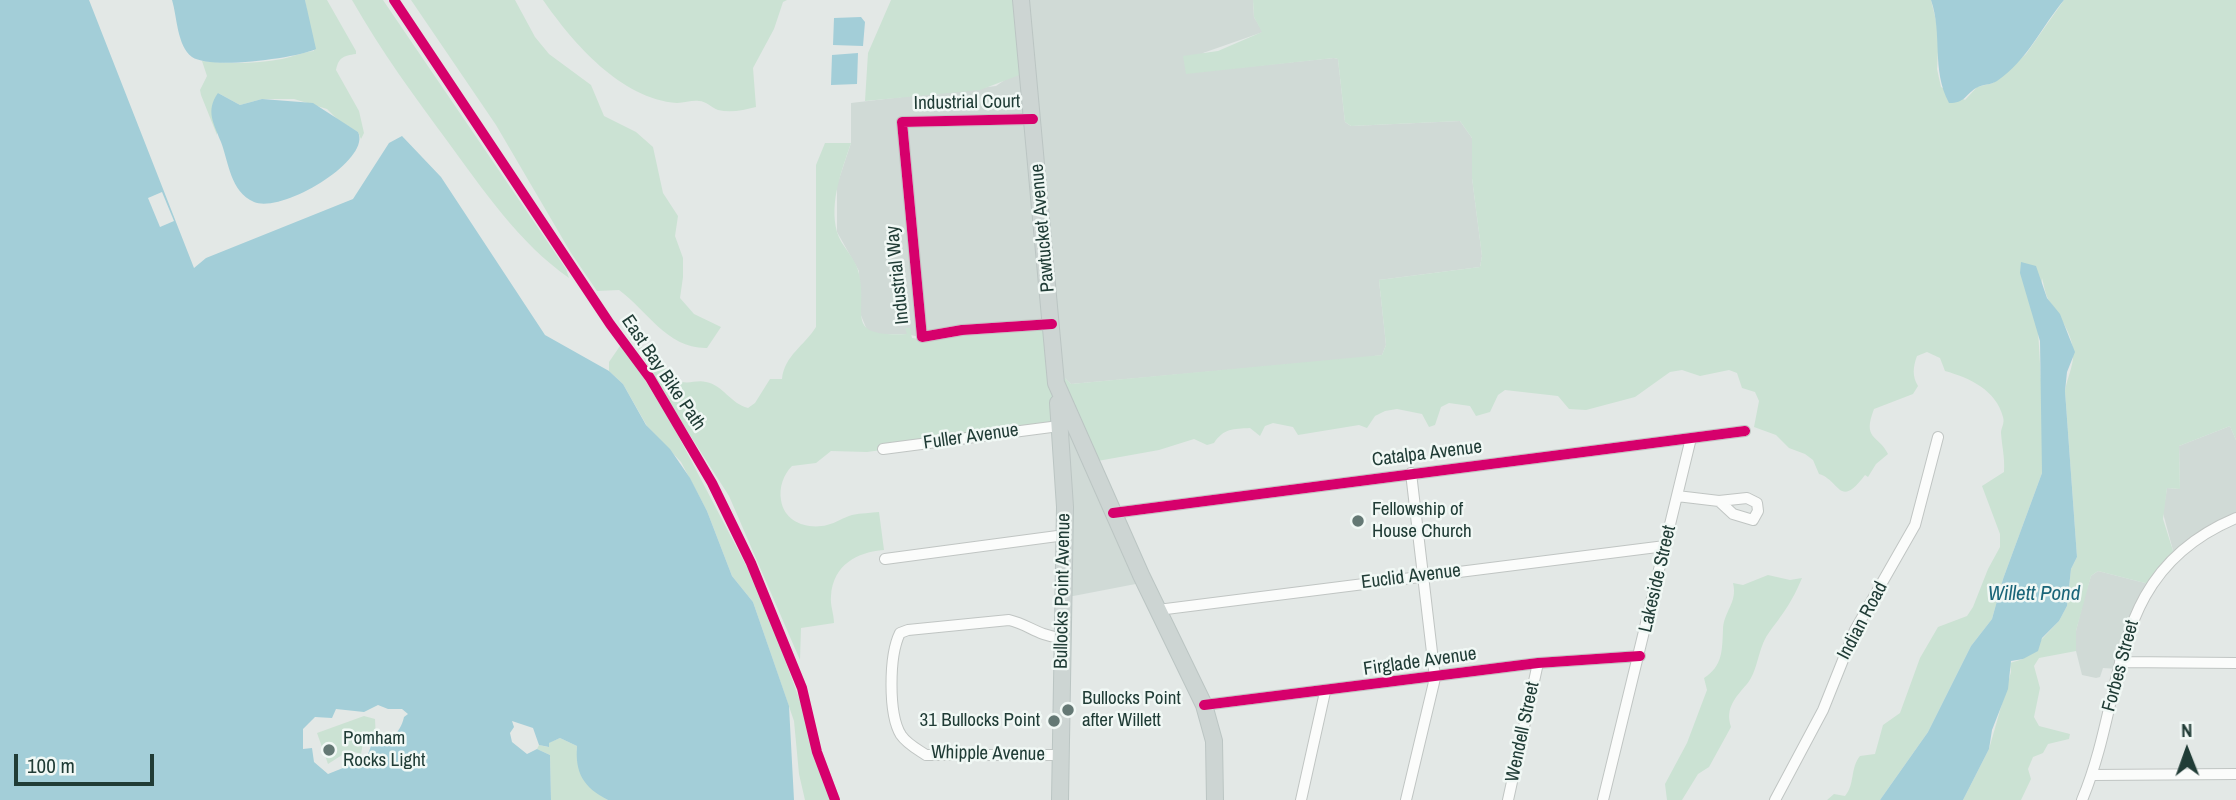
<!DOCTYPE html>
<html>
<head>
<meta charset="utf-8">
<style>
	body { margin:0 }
	#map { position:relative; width:2236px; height:800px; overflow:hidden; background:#e3e8e6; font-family:"Archivo Narrow",sans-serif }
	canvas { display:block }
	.north { position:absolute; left:2152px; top:716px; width:70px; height:70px; -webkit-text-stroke:5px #f1f8f5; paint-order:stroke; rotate:359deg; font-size:19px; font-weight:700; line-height:28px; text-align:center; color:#203c36 }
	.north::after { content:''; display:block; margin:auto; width:24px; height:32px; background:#203c36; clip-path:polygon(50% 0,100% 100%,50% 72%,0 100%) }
	.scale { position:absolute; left:14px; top:754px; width:140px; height:32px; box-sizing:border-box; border:4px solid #203c36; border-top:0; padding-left:9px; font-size:21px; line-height:24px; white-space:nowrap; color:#203c36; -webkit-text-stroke:5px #f1f8f5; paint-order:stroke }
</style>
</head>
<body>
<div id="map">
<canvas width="2236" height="800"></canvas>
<div class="north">N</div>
<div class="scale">100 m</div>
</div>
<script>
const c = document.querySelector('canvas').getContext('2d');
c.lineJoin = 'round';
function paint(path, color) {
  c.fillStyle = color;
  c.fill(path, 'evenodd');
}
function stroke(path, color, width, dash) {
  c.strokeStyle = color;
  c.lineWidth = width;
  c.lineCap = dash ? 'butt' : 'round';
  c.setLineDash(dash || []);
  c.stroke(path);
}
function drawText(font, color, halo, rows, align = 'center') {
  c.font = font + ' "Archivo Narrow",sans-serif';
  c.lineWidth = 5;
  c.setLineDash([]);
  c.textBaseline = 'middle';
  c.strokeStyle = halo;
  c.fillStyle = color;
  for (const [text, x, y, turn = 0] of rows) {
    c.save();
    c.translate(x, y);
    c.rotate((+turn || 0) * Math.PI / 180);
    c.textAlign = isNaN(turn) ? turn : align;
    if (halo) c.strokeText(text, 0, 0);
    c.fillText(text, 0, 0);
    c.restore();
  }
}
paint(new Path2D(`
	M1021 0H1253L1254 17 1263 32 1203 53 1186 73 1334 58 1338 59 1345 122 1351 126 1460 121 1472 138V178L1482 256 1480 267 1379 280 1386 345 1382 355 1360 358 1071 384 1057 371 907 334H873L867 330 860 313 859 271 837 232V185L851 143V103L996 86 1012 75 1022 74Z
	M1064 402 1146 582 1063 598Z
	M2230 426 2236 440V519L2174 554 2163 513 2167 488 2180 489 2179 446Z
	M2098 571 2149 584 2118 669 2103 668 2100 677 2096 678 2082 675 2076 651V631L2084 598 2091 576Z`), '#d0dad6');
paint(new Path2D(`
	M305 0H327L356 51V54C343 56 339 57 336 70L359 111 364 133 361 139 358 132 338 120 327 109 294 99H262L240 105 218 93 217 135 201 95 200 90 207 76 202 61C226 64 257 64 282 59 293 57 302 52 314 51Z
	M352 0H383L566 269 569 278C519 243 484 191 448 142 414 96 381 51 352 0Z
	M411 0H515L535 37 549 54 591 85 604 116 636 132 653 147 663 193 678 216 675 236 683 258V277L680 298 694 314 721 327 707 348C667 349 647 310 619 290L597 291 571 253 496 125Z
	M543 0H787L783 2 774 29 753 68 756 107C744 110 731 113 718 110 712 108 706 101 699 101 692 100 685 103 677 103 621 99 573 43 543 0Z
	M891 0H1021L1022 74 980 90 865 101 868 53Z
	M1253 0H1931L1939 33 1937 69 1941 87 1965 100 1977 87 1993 83 2026 54 2064 0H2236V440L2230 426 2179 446 2180 489 2167 488 2163 519 2174 554 2149 584 2098 571 2091 576 2076 631V651L2039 658 2034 666 2040 688 2034 717 2039 726 2070 734 2069 739 2048 744 2043 753 2033 757 2028 769 2031 779 2021 800H1963L1989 749 2011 672 2010 663 2023 659 2059 621 2067 606 2071 569 2077 557 2065 391C2067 378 2074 365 2073 353 2073 333 2058 315 2048 299 2045 293 2044 285 2042 278L2038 330 2044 431 2042 473 2003 579 1992 619 1971 646 1928 732 1880 800H1827L1834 794 1845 796C1855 785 1850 768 1860 756L1875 754 1883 725 1900 713 1920 658 1938 627 1967 616 1973 607 1988 569 2000 547V534L1982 486 2004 472C2005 457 2002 447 2001 433 2001 428 2005 423 2003 417 1996 390 1970 378 1945 371L1940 358 1927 352 1917 356C1913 367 1912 376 1918 386L1913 394 1874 409C1862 440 1878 434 1888 454L1876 464 1868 477 1865 475C1839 510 1840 480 1819 474L1813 460 1805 454 1789 448 1776 435 1754 427 1759 401 1755 392 1742 388 1737 373 1729 370 1700 376 1682 370 1670 372 1635 397 1586 410 1569 409 1558 396 1505 390 1498 395 1490 412 1476 416 1470 406 1449 403 1441 407 1435 425 1429 427 1422 414 1397 409 1385 411 1375 416 1367 428 1359 425 1298 435 1293 427 1273 423 1265 426 1260 436 1250 428C1233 429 1224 428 1214 443L1207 445 1194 439 1159 450 1092 462 1061 420 971 438 867 452 831 451 816 463 792 466C783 475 779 488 781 500 784 522 808 530 827 525 836 523 844 517 852 515 861 513 871 513 879 512L884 550C857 552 833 565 831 596 830 605 834 614 834 623L801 628 800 660 729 496 656 382 638 347C659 348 661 367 675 378 685 387 695 379 706 382 723 385 731 404 748 408L755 403 770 379H782C784 356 805 345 816 327V165L825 143H851C842 170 829 202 837 232 841 246 854 256 858 270 870 313 840 337 907 334L905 328H910L912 338 919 339 1051 322 1057 371 1071 384 1382 355 1386 345 1379 280 1480 267 1482 256 1472 178V138L1460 121 1351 126 1345 122 1338 59 1334 58 1186 74 1183 56 1218 51 1262 32 1254 17Z
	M620 346H624L672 424 761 594 836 800H805L799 774 794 721 753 602 732 576 707 511 681 462 647 426 623 384 609 371V362Z
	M1768 575 1790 580 1802 578C1791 604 1784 612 1768 634 1758 648 1758 671 1747 684 1735 698 1725 708 1731 727L1709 767 1698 774 1682 800H1667L1665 784 1687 743 1707 690 1704 678C1723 666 1722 650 1723 630 1723 612 1738 603 1733 583L1743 585Z
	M364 716 375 719 376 740 363 743 361 754 354 752 342 755 328 764 317 733Z
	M560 738 577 746C575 765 591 791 608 800H551L550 755 537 749 539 745 548 747V743Z`), '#cbe2d3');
paint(new Path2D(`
	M0 0H89L194 268 206 258 353 199 389 143 402 136 441 177 545 335 609 371 623 384 646 425 670 449 690 478 707 511 732 576 753 602 789 706 794 800H608C583 787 575 773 577 746L560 738 549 743V747L539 745 533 728 512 721 514 727 510 733 512 742 527 754 537 749 550 755 551 800H0ZM378 705 388 709H402L408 714 404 717C400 735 388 741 371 746L364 765 357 768 350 760 343 768 328 774 314 762 312 748 303 749V729L315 717 332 718 336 709 364 712Z
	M172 0H305L316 49C297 58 211 70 192 57 177 46 177 16 172 0Z
	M1931 0H2064C2042 26 2027 61 1997 81 1991 85 1983 84 1976 88 1965 95 1965 103 1949 103 1931 69 1943 35 1931 0Z
	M861 17 865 22 863 46 833 45 834 18Z
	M858 53 857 84 831 85 832 55Z
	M218 93 240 105 262 99 313 103 358 132C372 160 282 214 254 202 230 191 229 163 221 142 214 124 205 111 218 93Z
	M2021 262 2036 266 2047 298 2060 314 2075 352 2067 372 2065 391 2077 557 2071 569 2067 606 2059 621 2042 638 2038 651 2023 659 2011 661 2008 689 1992 730 1989 749 1963 800H1880L1928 732 1971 646 1992 619 2003 579 2042 473 2040 341 2020 273Z`), '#a3ced8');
paint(new Path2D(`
	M162 192 174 221 160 227 148 198Z`), '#e3e8e6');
const minor = new Path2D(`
	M1033 119 902 122 922 337 962 330 1052 324
	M883 449 1059 426
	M1677 496 1719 501
	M1747 498 1757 503 1758 511 1753 520 1733 514 1719 501Z
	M1113 513 1745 431
	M885 559 1065 535
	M1158 610 1665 546
	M2120 662 2236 663
	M1204 705 1538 663 1640 656
	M1060 755H926C917 749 907 744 901 735 888 714 889 655 900 633L908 630 1009 620C1030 625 1036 635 1061 638
	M2092 775 2236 774
	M1301 800 1325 692
	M1406 800 1435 678 1411 473
	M1508 800 1538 663
	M1603 800 1691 438
	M1775 800 1823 710 1855 630 1915 525 1938 437
	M2082 800C2128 690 2105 573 2236 518`);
const primary = new Path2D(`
	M1021 0 1056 383 1141 575 1204 705 1214 741 1215 800
	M1058 403 1065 507 1060 800`);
stroke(minor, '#c0c5c3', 12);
stroke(primary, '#bbc5c3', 18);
stroke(minor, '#fbfcfb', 10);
stroke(primary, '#cdd5d3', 16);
stroke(new Path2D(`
	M394 0 610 324 650 378 712 483 751 563 802 688 817 752 835 800
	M1033 119 902 122 922 337 962 330 1052 324
	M1113 513 1745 431
	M1204 705 1538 663 1640 656`), '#d6006c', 10);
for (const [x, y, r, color] of [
	[1358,521,7,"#647874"],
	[1068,710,7,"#647874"],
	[1054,721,7,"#647874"],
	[329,750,7,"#647874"]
]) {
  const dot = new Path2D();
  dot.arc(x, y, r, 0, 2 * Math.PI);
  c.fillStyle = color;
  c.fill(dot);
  stroke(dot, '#f1f8f5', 2.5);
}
drawText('19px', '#203c36', '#f1f8f5', [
	["Industrial Court",967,103,-1],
	["Pawtucket Avenue",1043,228,-95],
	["Industrial Way",898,275,-96],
	["East Bay Bike Path",663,373,56],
	["Fuller Avenue",971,437,-8],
	["Catalpa Avenue",1427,454,-7],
	["Euclid Avenue",1411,577,-7],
	["Lakeside Street",1658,579,-77],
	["Bullocks Point Avenue",1063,591,-89],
	["Indian Road",1863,621,-62],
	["Firglade Avenue",1420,662,-8],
	["Forbes Street",2121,666,-75],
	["Wendell Street",1523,732,-78],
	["Whipple Avenue",988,754,1]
]);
drawText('19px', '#203c36', '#f1f8f5', [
	["Fellowship of",1372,510],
	["House Church",1372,532],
	["Bullocks Point",1082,699],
	["after Willett",1082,721],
	["31 Bullocks Point",1040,721,"right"],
	["Pomham",343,739],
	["Rocks Light",343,761]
], 'left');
drawText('italic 21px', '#1a6579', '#f1f8f5', [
	["Willett Pond",2034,594]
]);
</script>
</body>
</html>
